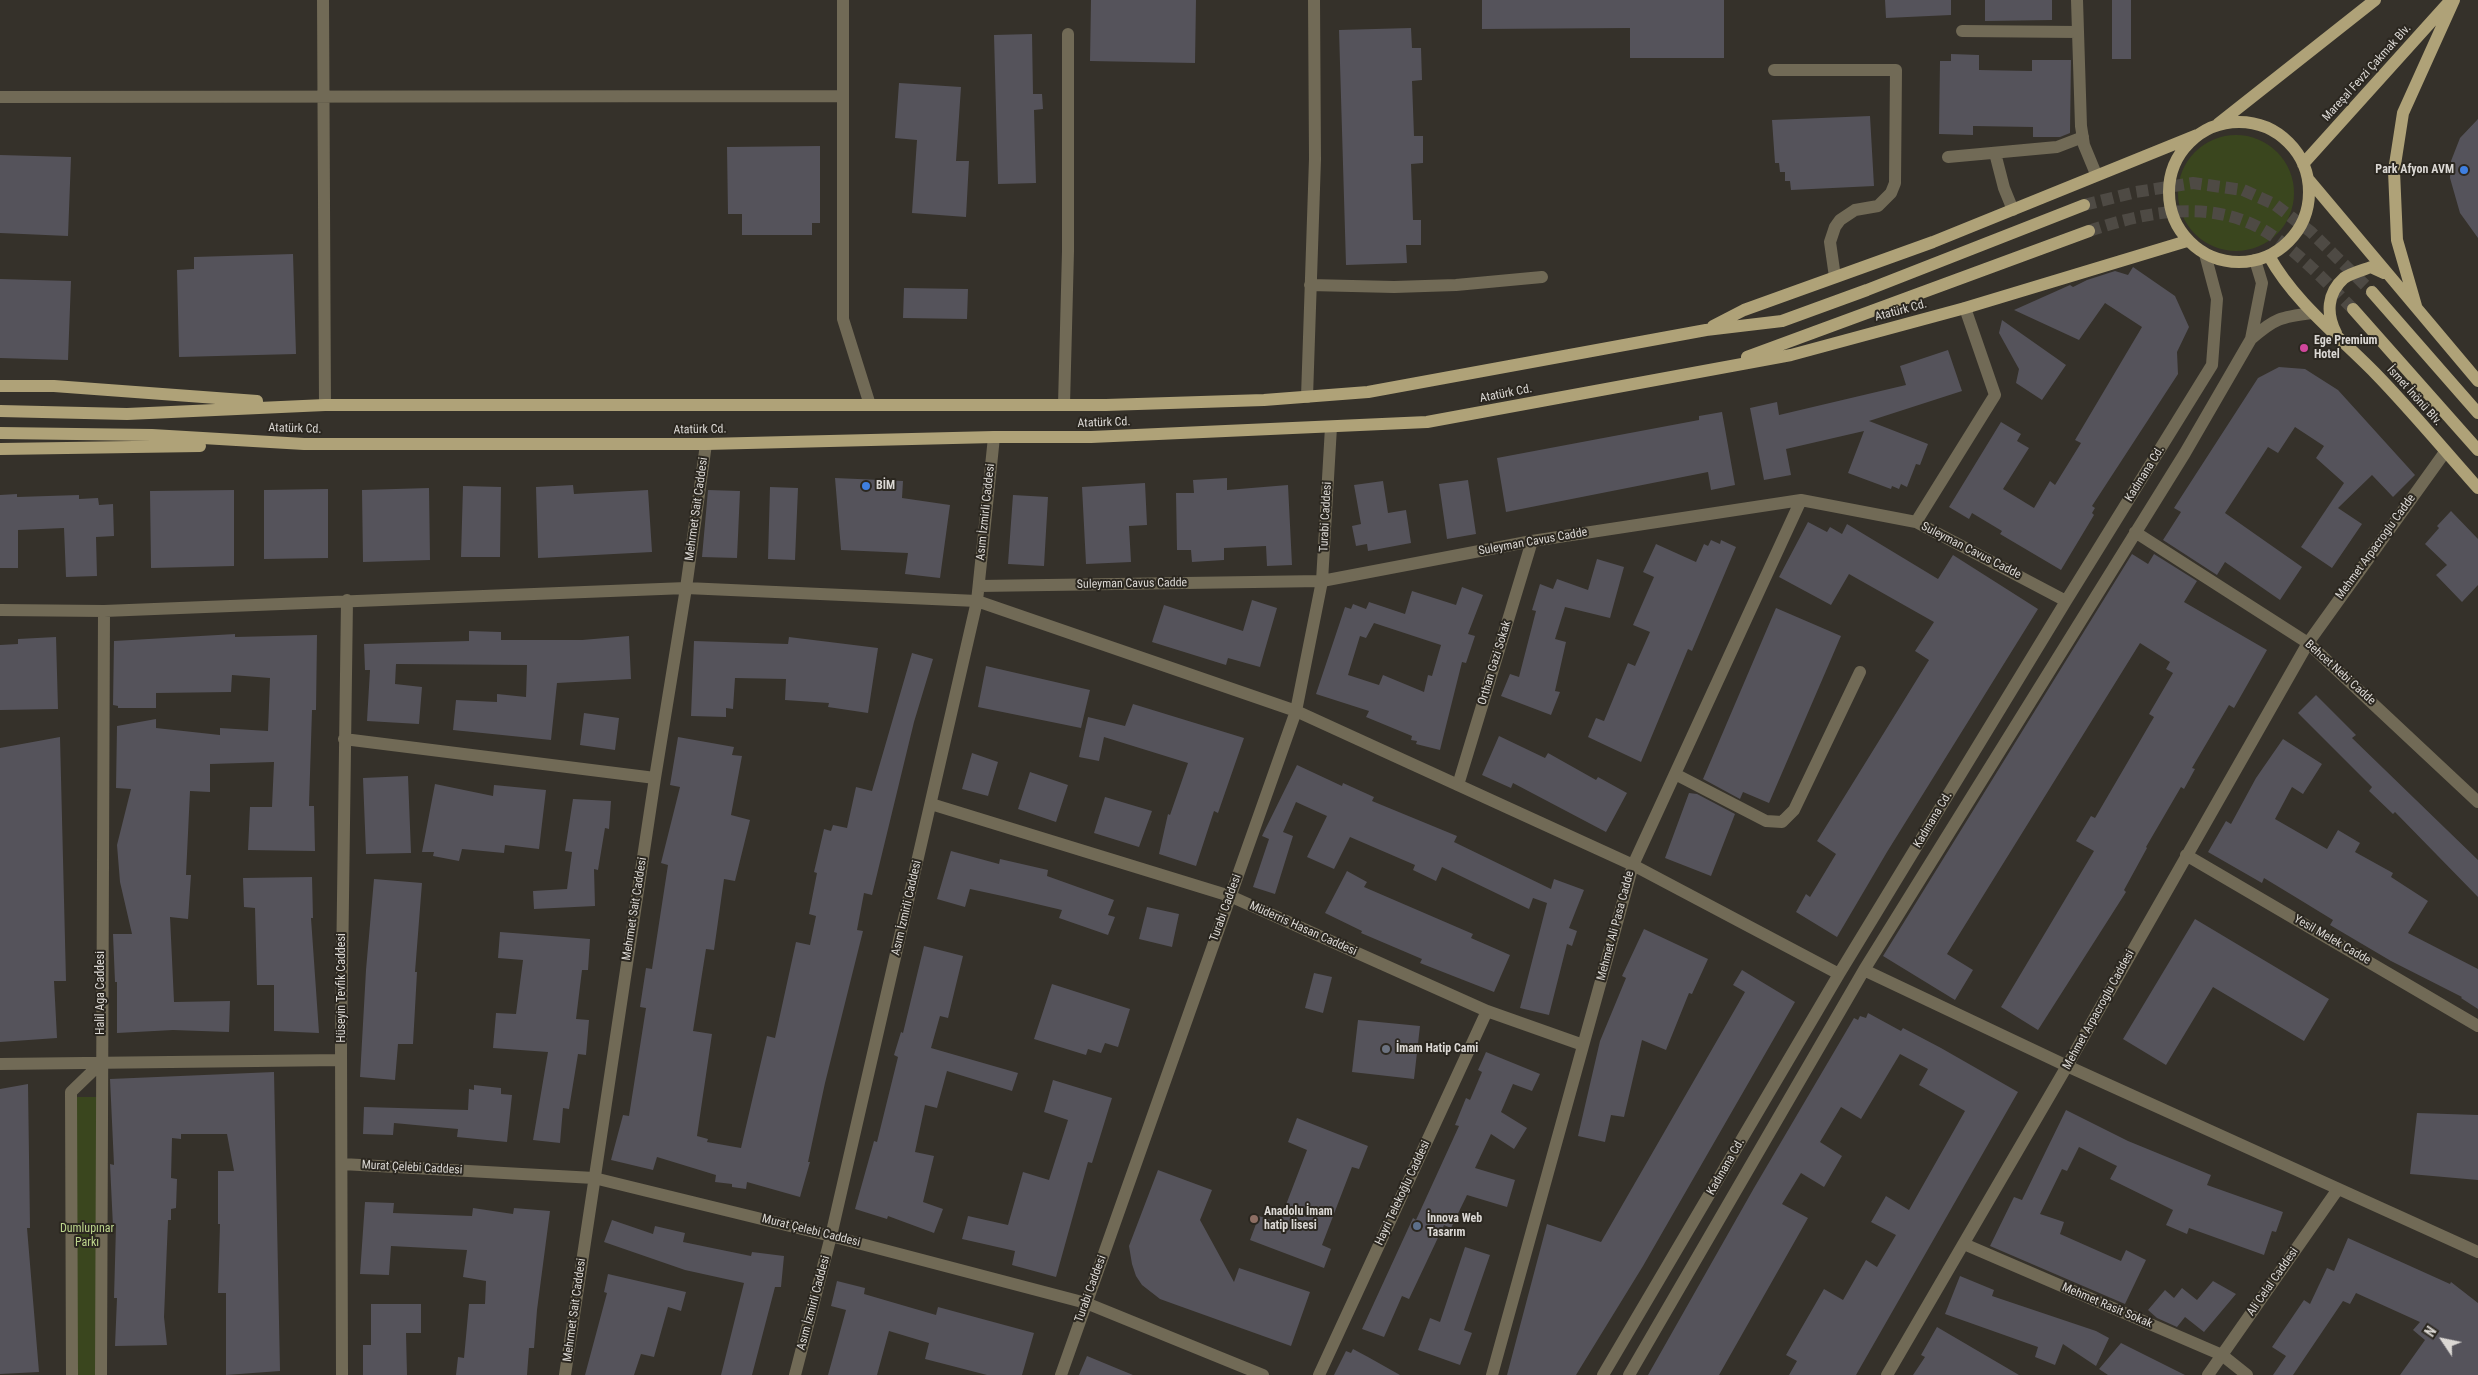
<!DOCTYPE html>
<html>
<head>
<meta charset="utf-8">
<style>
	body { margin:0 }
	#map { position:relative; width:2478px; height:1375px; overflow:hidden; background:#35312a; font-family:"Roboto Condensed",sans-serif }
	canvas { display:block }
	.north { position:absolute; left:2418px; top:1315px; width:50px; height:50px; -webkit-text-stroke:4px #2b2720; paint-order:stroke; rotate:304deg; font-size:14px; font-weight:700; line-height:20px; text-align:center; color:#dbd8d4 }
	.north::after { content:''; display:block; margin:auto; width:18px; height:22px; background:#dbd8d4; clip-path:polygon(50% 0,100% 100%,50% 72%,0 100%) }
</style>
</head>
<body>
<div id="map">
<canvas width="2478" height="1375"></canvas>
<div class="north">N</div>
</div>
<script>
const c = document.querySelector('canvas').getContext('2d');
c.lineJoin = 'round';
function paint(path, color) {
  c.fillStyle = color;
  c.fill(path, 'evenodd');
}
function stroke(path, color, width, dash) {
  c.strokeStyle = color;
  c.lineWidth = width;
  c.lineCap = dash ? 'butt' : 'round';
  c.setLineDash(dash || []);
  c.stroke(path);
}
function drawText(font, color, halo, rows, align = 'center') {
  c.font = font + ' "Roboto Condensed",sans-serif';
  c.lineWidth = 4;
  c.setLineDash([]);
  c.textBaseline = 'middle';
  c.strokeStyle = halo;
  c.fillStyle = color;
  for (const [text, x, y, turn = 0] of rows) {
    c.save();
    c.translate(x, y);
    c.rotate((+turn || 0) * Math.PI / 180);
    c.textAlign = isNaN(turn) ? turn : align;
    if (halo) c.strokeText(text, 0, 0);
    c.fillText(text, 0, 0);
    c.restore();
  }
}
paint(new Path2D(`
	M2178 193a58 58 0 1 1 116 0a58 58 0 1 1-116 0Z
	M72 1097H102L101 1375H72Z`), '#3a461e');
paint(new Path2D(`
	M1091 0H1196L1195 63 1090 61Z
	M1482 0H1724V58H1630V28L1482 29Z
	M1885 0H1951V15L1886 18Z
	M1985 0H2052V20L1985 21Z
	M2112 0H2131V59H2112Z
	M1411 28 1412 48H1421L1422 80 1412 81 1414 136H1423V163L1411 164 1413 220H1421V245H1406L1407 263 1346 265 1339 30Z
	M1032 34 1033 94H1042L1043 109 1034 110 1036 183 998 184 994 35Z
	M1951 54 1979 55V70L2032 71V60H2071L2070 133 2060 137H2033V127L1973 126V135L1939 134 1940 61H1951Z
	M899 83 961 87 956 161H969L966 217 912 213 917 140 895 138Z
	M1870 116 1874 186 1791 190 1790 181H1785V172H1780L1779 163H1775L1772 120Z
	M2478 119V238L2460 213 2450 178 2451 161 2460 138Z
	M820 146V223H812V235H742V214H728L727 147Z
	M0 155 71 157 68 236 0 233Z
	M293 254 296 354 179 357 177 270 194 269V257Z
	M2133 267 2175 296 2189 327 2177 352 2178 374 2092 506 2095 508 2092 513 2094 515 2061 570 2000 534 2002 531 1972 513 1969 519 1949 507 2001 422 2021 434 2017 441 2029 448 2003 489 2034 508 2050 481 2055 485 2081 443 2075 440 2142 327 2105 303 2079 340 2014 310 2070 285 2073 287 2087 280 2115 271 2128 275Z
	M0 279 71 281 68 360 0 358Z
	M904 288 968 289 967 319 903 318Z
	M2002 320 2066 365 2042 400 2016 383 2019 369 1999 333Z
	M1948 350 1962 391 1869 421 1928 444 1920 465 1916 464 1907 487 1901 484 1899 489 1892 486 1891 489 1848 473 1864 431 1786 449 1791 475 1764 480 1750 408 1777 402 1779 415 1906 385 1900 366Z
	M2279 367 2305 369 2338 390 2415 475 2393 497 2372 475 2338 508 2362 524 2332 568 2301 547 2344 483 2316 458 2324 446 2295 427 2278 453 2268 447 2225 513 2302 567 2280 600 2225 562 2217 575 2163 540 2181 512 2174 508 2258 378Z
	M1722 412 1735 485 1711 490 1708 472 1506 512 1497 458 1699 420V416Z
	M835 478 903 481 902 498 950 505 940 578 905 574 908 553 841 550Z
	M1227 478V490L1288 485 1292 565 1267 566 1266 546 1224 548V560L1192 562 1191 550H1177L1176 493H1194L1193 480Z
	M1468 480 1476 534 1447 539 1439 484Z
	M1383 481 1388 513 1406 510 1411 543 1368 551 1367 544 1356 546 1352 526 1361 524 1354 485Z
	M1145 483 1147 525 1129 526 1131 562 1086 564 1082 487Z
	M573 485 574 494 648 490 652 552 538 558 536 487Z
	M463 486 501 487 500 557H461Z
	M770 487 798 488 795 560 768 559Z
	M429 488 430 560 363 562 362 490Z
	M328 489V558L264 559V490Z
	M234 490V566L151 568 150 491Z
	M708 490 740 491 737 558 702 557Z
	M17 494V497L79 495V499L98 498 99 505 113 504 114 536 96 537 97 576 66 577 64 528 18 530V568H0V495Z
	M1013 495 1048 497 1044 566 1008 564Z
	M2451 511 2478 539V585L2462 602 2436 575 2447 565 2425 544 2439 528 2437 526Z
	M1808 522 1827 532 1830 527 1842 534 1847 524 1938 579 1953 555 2038 609 1887 852 1837 937 1796 912 1806 894 1810 897 1836 854 1817 841 1929 660 1915 651 1934 622 1849 574 1831 605 1779 577Z
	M1711 540 1720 544 1721 540 1736 547 1692 651 1688 649 1641 762 1588 737 1596 718 1604 721 1628 663 1635 666 1650 632 1633 625 1654 577 1643 572 1656 544 1696 562 1704 544 1708 546Z
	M2132 554 2148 564 2154 554 2197 581 2184 602 2267 650 2234 708 2229 705 2192 768 2195 769 2184 789 2181 787 2146 847 2147 848 2124 890 2126 892 2038 1030 2001 1007 2094 851 2076 841 2091 816 2095 818 2154 717 2149 714 2173 673 2166 669 2170 662 2140 643 1947 954 1973 970 1955 1000 1883 956Z
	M1597 559 1624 567 1610 618 1565 607 1555 639 1566 642 1555 691 1560 692 1551 715 1501 696 1510 674 1519 677 1536 611 1532 610 1540 584 1553 589 1557 579 1588 590Z
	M1462 587 1483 595 1468 634 1475 636 1466 663 1462 662 1440 750 1416 744 1417 741 1411 740 1412 736 1366 717 1369 711 1316 694 1345 607 1351 609 1353 604 1366 609 1369 602 1405 614 1412 591 1456 605ZM1374 623 1441 645 1432 676 1428 675 1424 692 1383 675 1379 685 1348 675 1360 636 1366 638Z
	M1252 600 1277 608 1260 667 1228 658 1226 665 1152 642 1164 605 1243 631Z
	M1776 608 1841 636 1769 803 1743 792 1740 799 1703 779Z
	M469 631 501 632V640H582L629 636 631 679 557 683 551 740 453 730 456 700 497 702V694L526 697 527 665 396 664 395 684 422 687 419 724 367 721 370 670H365L364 644 469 641Z
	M235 634V637L317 635 316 710H312L309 806H314L315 851 248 850 250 807H272L274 762 210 764V792L190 791 186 875H191L188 919 170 917 174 1002 230 1001 229 1032 173 1030 117 1033V982H115L113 934H132L120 882 117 845 131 789 116 788 117 726 156 719V728L220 735V728L268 731 270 678 232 675 231 692 156 693V708H118V706L113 705 114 641Z
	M56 637 58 709 0 710V645L18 644V639Z
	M789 637 878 648 868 713 828 707 829 703 785 700 786 679 735 678 733 709 726 708V717L691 716 694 641 788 644Z
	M912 653 933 659 914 722 872 895 864 893 857 930 863 931 825 1083 808 1162H810L800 1197 747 1182 746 1189 732 1187V1184L715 1182 716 1175 657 1157 653 1170 611 1160 623 1115 629 1116 646 1008 640 1007 646 968 652 969 668 865 661 863 680 787 670 785 678 737 734 747 732 755 742 756 731 815 750 820 735 881 724 879 714 950 706 949 693 1031 712 1034 697 1136 708 1139 707 1142 741 1148 767 1036 775 1038 796 942 810 945 816 916 809 914 817 873 814 872 824 829 831 831 833 825 847 828 856 787 872 791Z
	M986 666 1090 690 1081 728 978 707Z
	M2316 695 2356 735 2352 738 2478 860V897L2395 812 2393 814 2369 791 2372 787 2298 713Z
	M1133 704 1244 738 1218 813 1214 811 1196 866 1159 854 1168 814 1170 815 1188 763 1104 737 1099 761 1079 757 1088 717 1125 726Z
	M584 713 619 718 615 750 580 745Z
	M1499 736 1545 758 1548 753 1596 780 1598 777 1627 793 1606 832 1513 783 1511 788 1482 775Z
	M60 737 66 981H54L57 1038 0 1042V748Z
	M2283 739 2322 764 2303 794 2292 787 2275 819 2327 849 2338 830 2360 843 2355 852 2393 873 2391 877 2428 901 2408 933 2478 969V1009L2461 998 2462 997 2391 961 2330 925 2333 920 2297 898 2264 878 2262 883 2208 852 2226 821 2231 824 2256 778Z
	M972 753 998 762 988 796 962 789Z
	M1297 765 1342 786 1343 783 1374 797 1372 801 1457 836 1454 842 1551 889 1554 879 1584 890 1569 928 1577 931 1572 946 1567 944 1549 1015 1520 1008 1547 903 1533 898 1529 909 1442 867 1436 881 1413 870 1415 865 1350 837 1334 869 1307 857 1327 816 1296 802 1283 832 1293 836 1275 894 1253 887 1269 839 1262 836Z
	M1030 772 1068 785 1056 822 1018 809Z
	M408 776 411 853 366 854 363 778Z
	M435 784 493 796 494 785 546 790 539 849 505 845 504 853 462 849 459 861 433 856 434 852H422Z
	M1689 793 1697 794 1735 814 1711 876 1665 858Z
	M1105 797 1152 811 1139 847 1094 833Z
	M573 799 611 801 609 829 605 828 598 870 594 869 595 906 534 909 533 891 567 889 572 852 565 851Z
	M951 851 999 864 1000 859 1048 870 1047 876 1114 900 1108 915 1115 917 1108 935 1059 918 1062 910 1007 897 970 889 965 907 937 899Z
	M1347 871 1367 882 1364 887 1473 934 1471 938 1510 955 1494 992 1420 963 1422 959 1361 933 1362 931 1325 913Z
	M312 877 313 918H311L319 1033 274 1031V985H257L255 908 244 907 243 878Z
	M374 879 422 883 415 972H417L413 1044H398L395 1080 360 1077 366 970Z
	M1147 907 1179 914 1172 947 1139 939Z
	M2195 919 2329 999 2304 1041 2213 987 2166 1065 2123 1039Z
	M1644 929 1708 959 1692 994 1689 993 1666 1050 1642 1040 1624 1117 1611 1115 1605 1142 1578 1136 1600 1041 1626 978 1622 976Z
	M500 932 590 939 588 970H582L576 1019 589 1020 586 1055 578 1054 569 1109 563 1108 560 1143 533 1140 548 1052 493 1048 496 1013 516 1014 523 960 498 958Z
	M924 946 963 956 948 1018 940 1016 931 1048 1018 1073 1012 1091 947 1071 937 1108 925 1105 915 1152 934 1156 923 1202 943 1209 934 1233 888 1216 887 1219 855 1209 874 1141 877 1142 898 1057 894 1055 901 1032 903 1033Z
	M1742 970 1795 1002 1643 1266 1576 1375H1507L1547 1224 1601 1242 1745 992 1733 985Z
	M1314 973 1332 977 1323 1013 1305 1008Z
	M1052 984 1130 1009 1118 1047 1105 1043 1101 1053 1088 1049 1086 1055 1034 1039Z
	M1868 1013 1901 1031 1903 1028 1941 1048 2018 1092 1856 1375H1789L1797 1361 1786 1355 1824 1289 1843 1300 1866 1260 1877 1267 1896 1235 1871 1222 1886 1196 1909 1210 1965 1111 1919 1085 1928 1069 1900 1054 1861 1119 1841 1107 1820 1142 1842 1156 1824 1187 1801 1173 1782 1204 1808 1218 1719 1375H1648L1754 1188 1854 1018 1858 1020 1860 1016 1866 1018Z
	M1358 1020 1420 1026 1414 1079 1352 1072Z
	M1486 1052 1540 1074 1532 1091 1513 1084 1501 1112 1527 1128 1514 1149 1491 1134 1475 1168 1515 1180 1507 1207 1467 1195 1451 1228 1444 1225 1409 1299 1402 1296 1384 1337 1362 1329 1413 1218 1416 1220 1459 1126 1455 1125 1466 1098 1470 1100 1482 1072 1478 1070Z
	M274 1072 280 1371 226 1375V1293H218L220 1224H218V1171H234L227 1134H181V1139L172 1138 171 1178 177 1179 176 1208 171 1209V1220H168L164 1317 167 1345 115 1346 117 1298H114L116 1226 113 1227 110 1164 114 1165 110 1079Z
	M1053 1080 1112 1098 1092 1163 1088 1162 1056 1277 1012 1265 1015 1251 962 1239 968 1216 1008 1225 1023 1172 1049 1180 1068 1120 1044 1112Z
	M28 1084 30 1228H27L39 1372 0 1374V1089Z
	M474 1085 501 1088V1094L512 1095 507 1142 457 1137 458 1129 394 1123 393 1135 363 1134 364 1107 468 1110 469 1089 474 1090Z
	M2066 1110 2128 1141 2211 1175 2207 1185 2283 1212 2276 1232 2272 1231 2264 1255 2189 1228 2187 1234 2166 1225 2173 1210 2110 1179 2117 1166 2079 1147 2067 1171 2062 1169 2040 1214 2064 1222 2060 1234 2121 1261 2126 1250 2146 1260 2125 1304 1990 1246 2014 1197 2022 1200Z
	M2417 1113 2478 1115V1180L2410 1174Z
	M1297 1118 1368 1146 1359 1169 1352 1167 1322 1245 1331 1249 1324 1268 1250 1240 1259 1216 1279 1223 1307 1150 1288 1142Z
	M1158 1170 1212 1190 1200 1220 1234 1282 1239 1268 1310 1292 1291 1346 1171 1303 1160 1299 1142 1285 1136 1276 1132 1264 1129 1246Z
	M365 1202 394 1203 393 1213 472 1216 473 1208 513 1214 514 1208 550 1211 537 1310 534 1348H529L527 1375H456L458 1357 464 1358 469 1304H485L486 1281 463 1277 467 1250 391 1246 389 1275 360 1274Z
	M612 1220 653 1234 655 1226 685 1233 683 1242 751 1256 752 1252 784 1256 781 1287H775L752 1375H721L744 1283 685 1270 604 1242Z
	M2348 1238 2450 1284 2451 1282 2478 1303V1375H2400L2425 1340 2413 1330 2420 1322 2356 1293 2350 1304 2343 1301 2293 1375H2273L2286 1356 2272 1347 2304 1300 2310 1304 2327 1268 2334 1271Z
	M1465 1247 1490 1255 1464 1330 1472 1333 1460 1365 1418 1350 1430 1318 1440 1322Z
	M608 1274 686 1292 681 1311 668 1307 654 1357 641 1354 634 1375H585L607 1293 604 1292Z
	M1960 1276 1994 1290 1992 1296 2096 1331 2109 1338 2096 1366 2063 1344 2055 1365 2035 1357 2038 1347 1945 1314Z
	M837 1281 865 1288 864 1294 936 1315 938 1307 1034 1333 1022 1375H987L925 1359 929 1343 889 1331 877 1375H828L846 1310 831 1306Z
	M2213 1281 2236 1294 2204 1332 2185 1317 2177 1327 2157 1318 2148 1310 2165 1290 2174 1298 2182 1288 2197 1300Z
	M371 1304H421V1333H406L407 1375H363V1345H371Z
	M1937 1327 2019 1375H1913L1925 1357 1921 1355Z
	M2121 1343 2185 1375H2108L2099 1369Z
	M1353 1349 1368 1357 1400 1375H1334L1346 1351 1351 1353Z
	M1087 1356 1133 1375H1079Z`), '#55535b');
stroke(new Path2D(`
	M2084 205 2136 192 2193 183 2243 190 2274 204 2311 232 2372 292
	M2089 231C2145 212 2211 198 2265 231 2298 251 2326 282 2353 309`), '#4e4a44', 12, [12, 6]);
stroke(new Path2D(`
	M323 0 325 405
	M843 0V319L870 405
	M2077 0 2081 126 2084 145 2096 174
	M1962 31 2078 32
	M1774 70H1896L1895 183 1891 193 1878 206 1855 210 1840 220 1835 227 1830 242 1835 277
	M0 97 843 96
	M1995 153 2004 188 2013 210
	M1948 157 2057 147 2083 137
	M1310 285 1394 287 1456 285 1542 277
	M2251 339C2275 318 2281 317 2312 313
	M1307 397 1315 159 1314 0
	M1064 405 1068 251V34
	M1916 522 1995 395 1965 308
	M2135 532 2308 643 2478 802
	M979 586 1322 581 1532 541 1801 500 1916 522 2066 601
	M0 610 104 611 686 588 977 601 1296 711 1633 865 1839 974
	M344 739 655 778
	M1675 774 1766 821 1782 822 1794 810 1860 672
	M1458 785 1532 541
	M931 804 1230 896 1487 1011 1583 1045
	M2186 855 2478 1026
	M1864 970 2067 1066 2478 1252
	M0 1064 341 1060
	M342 1164 594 1178 831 1236 1086 1303 1263 1375
	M1964 1244 2222 1355 2247 1375
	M72 1375 71 1092 101 1063
	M101 1375 104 611
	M342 1375 341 1047 347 600
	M565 1375 655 778 686 588 706 444
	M795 1375 831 1236 977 601 994 437
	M1061 1375 1296 711 1322 581 1331 427
	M1319 1375 1487 1011
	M1492 1375 1633 865 1801 500
	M1603 1375 1839 974 2066 601 2212 365 2217 299 2205 254
	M1629 1375 1864 970 2185 453 2251 339 2262 283 2255 260
	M1887 1375 2067 1066 2308 643 2445 452
	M2208 1375 2338 1189`), '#716a56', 12);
stroke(new Path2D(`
	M2169 192a70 70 0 1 1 140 0a70 70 0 1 1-140 0Z
	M2218 124 2375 0
	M2303 164 2449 2
	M2309 180 2478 381
	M2269 256C2295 303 2339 336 2376 374 2411 410 2444 450 2478 488
	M2372 292 2478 413
	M2416 306 2397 240 2394 171 2403 113 2454 0
	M2353 309 2478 450
	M1713 326 1744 310 1933 242 2197 135
	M2336 333C2326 314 2327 293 2344 278 2351 273 2363 270 2371 267L2384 273
	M1747 357 2089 231
	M0 386H54L257 401
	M0 411 127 414 325 405H1106L1264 400 1368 392 1706 330 1782 321 1867 290 2084 205
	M0 433 152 435 304 444H706L994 437H1091L1427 422 1791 355 1965 308 2187 241
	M0 449 200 446`), '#afa278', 12);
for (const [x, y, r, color] of [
	[2464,170,5,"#3f7fe0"],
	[2304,348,5,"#d1479c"],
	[866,486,5,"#3f7fe0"],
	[1386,1049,5,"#6b7280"],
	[1254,1219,5,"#8d6e63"],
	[1417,1226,5,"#5c6f8a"]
]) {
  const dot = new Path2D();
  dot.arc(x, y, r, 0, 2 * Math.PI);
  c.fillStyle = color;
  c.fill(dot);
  stroke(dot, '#2b2720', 2);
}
drawText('12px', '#dbd8d4', '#2b2720', [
	["Mareşal Fevzi Çakmak Blv.",2367,73,-48],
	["Atatürk Cd.",1901,311,-15],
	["Atatürk Cd.",1506,394,-11],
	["İsmet İnönü Blv.",2414,396,48],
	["Atatürk Cd.",1104,423,-2],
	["Atatürk Cd.",295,429,2],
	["Atatürk Cd.",700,430,-1],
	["Kadınana Cd.",2145,474,-58],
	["Mehrmet Sait Caddesi",697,509,-82],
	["Asım İzmirli Caddesi",986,512,-84],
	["Turabi Caddesi",1326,517,-87],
	["Suleyman Cavus Cadde",1533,542,-10],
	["Mehmet Arpacroglu Cadde",2376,547,-54],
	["Suleyman Cavus Cadde",1971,551,27],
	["Suleyman Cavus Cadde",1132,584,-1],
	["Orthan Gazi Sokak",1495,663,-73],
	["Behcet Nebi Cadde",2340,673,42],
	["Kadınana Cd.",1933,820,-59],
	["Asım İzmirli Caddesi",907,908,-77],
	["Turabi Caddesi",1226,908,-70],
	["Mehrmet Sait Caddesi",635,909,-81],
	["Mehmet Ali Pasa Cadde",1616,926,-75],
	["Müderris Hasan Caddesi",1303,929,24],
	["Yesil Melek Cadde",2332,940,30],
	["Hüseyin Tevfik Caddesi",342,988,-90],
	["Halil Aga Caddesi",101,993,-90],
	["Mehmet Arpacroglu Caddesi",2099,1010,-61],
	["Kadınana Cd.",1726,1167,-60],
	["Murat Çelebi Caddesi",412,1168,3],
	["Hayri Telekoğlu Caddesi",1403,1193,-65],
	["Murat Çelebi Caddesi",811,1231,14],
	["Ali Celal Caddesi",2273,1282,-55],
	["Turabi Caddesi",1091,1289,-70],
	["Asım İzmirli Caddesi",814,1303,-75],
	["Mehmet Rasit Sokak",2107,1306,23],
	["Mehrmet Sait Caddesi",575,1310,-82]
]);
drawText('bold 12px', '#dbd8d4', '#2b2720', [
	["Park Afyon AVM",2454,170,"right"],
	["Ege Premium",2314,341],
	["Hotel",2314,355],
	["BİM",876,486],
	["İmam Hatip Cami",1396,1049],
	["Anadolu İmam",1264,1212],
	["hatip lisesi",1264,1226],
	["İnnova Web",1427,1219],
	["Tasarım",1427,1233]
], 'left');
drawText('12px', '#bbd38b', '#2b2720', [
	["Dumlupınar",87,1229],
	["Parkı",87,1243]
]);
</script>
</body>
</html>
